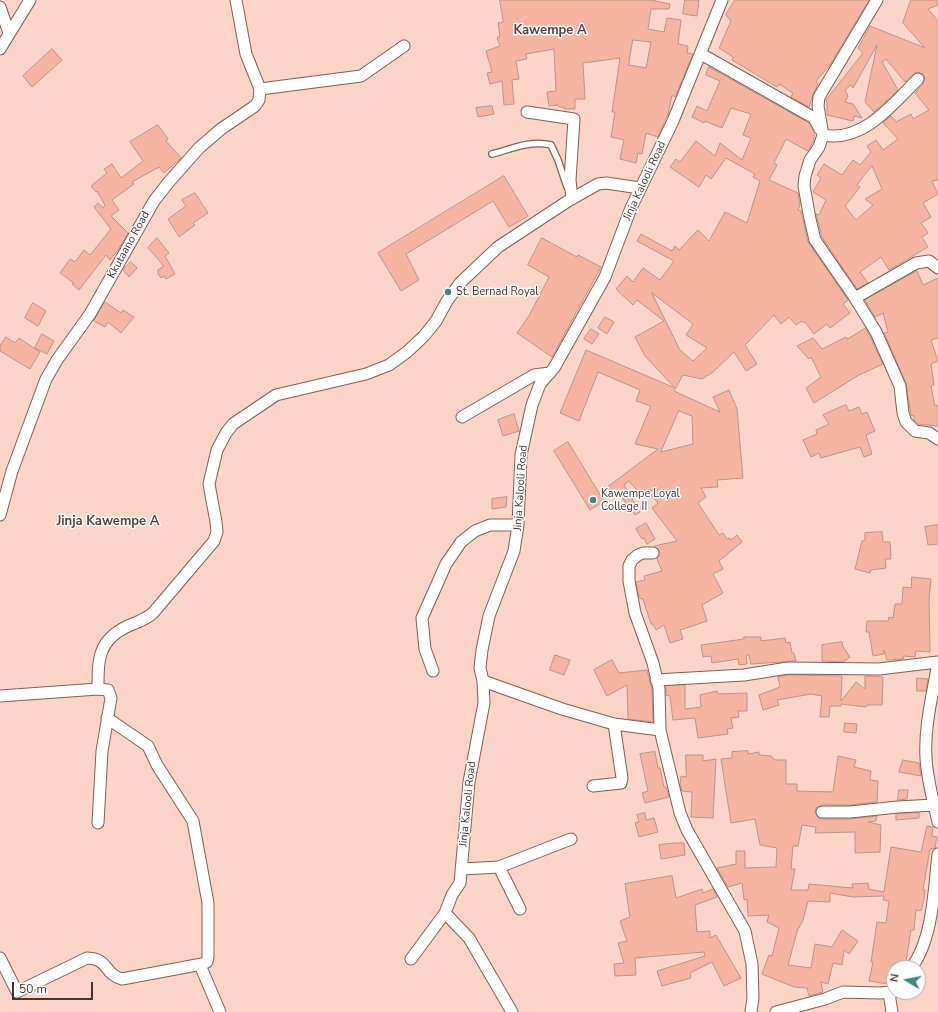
<!DOCTYPE html>
<html>
<head>
<meta charset="utf-8">
<style>
	body { margin:0 }
	#map { position:relative; width:938px; height:1012px; overflow:hidden; background:#fcd4c8; font-family:"Nunito Sans",sans-serif }
	canvas { display:block }
	.north { position:absolute; left:886px; top:960px; width:40px; height:40px; box-sizing:border-box; background:#fff; border:1px solid #b5aeac; border-radius:50%; rotate:280deg; font-size:11px; font-weight:700; line-height:16px; text-align:center; color:#453530 }
	.north::after { content:''; display:block; margin:auto; width:14px; height:18px; background:#418882; clip-path:polygon(50% 0,100% 100%,50% 72%,0 100%) }
	.scale { position:absolute; left:12px; top:982px; width:81px; height:18px; box-sizing:border-box; border:2px solid #453530; border-top:0; padding-left:5px; font-size:12px; line-height:14px; white-space:nowrap; color:#453530; -webkit-text-stroke:3px #fff; paint-order:stroke }
</style>
</head>
<body>
<div id="map">
<canvas width="938" height="1012"></canvas>
<div class="north">N</div>
<div class="scale">50 m</div>
</div>
<script>
const c = document.querySelector('canvas').getContext('2d');
c.lineJoin = 'round';
function paint(path, color) {
  c.fillStyle = color;
  c.fill(path, 'evenodd');
}
function stroke(path, color, width, dash) {
  c.strokeStyle = color;
  c.lineWidth = width;
  c.lineCap = dash ? 'butt' : 'round';
  c.setLineDash(dash || []);
  c.stroke(path);
}
function drawText(font, color, halo, rows, align = 'center') {
  c.font = font + ' "Nunito Sans",sans-serif';
  c.lineWidth = 3;
  c.setLineDash([]);
  c.textBaseline = 'middle';
  c.strokeStyle = halo;
  c.fillStyle = color;
  for (const [text, x, y, turn = 0] of rows) {
    c.save();
    c.translate(x, y);
    c.rotate((+turn || 0) * Math.PI / 180);
    c.textAlign = isNaN(turn) ? turn : align;
    if (halo) c.strokeText(text, 0, 0);
    c.fillText(text, 0, 0);
    c.restore();
  }
}
const building = new Path2D(`
	M500 0H651L670 4 669 9H651L648 29 664 32 667 18 681 20 678 44 688 46 687 53 693 54 675 97 672 95 668 114 658 137 646 133 642 154 638 153 636 163 620 159 624 140 611 137 615 112H612L620 58 583 63 585 99H575V109H564V107H559L558 105 549 106 547 92 556 91 554 49 526 54 527 59 516 61 519 79 512 80 514 104 504 105 502 81 490 84 487 73 492 72 486 51 500 46 497 38 500 36 498 23 503 22ZM633 40 651 42 646 68 629 65Z
	M685 0H699L697 16 683 14Z
	M735 0H869L830 65 816 81 818 84 813 94 809 107 791 97 793 93 779 84 777 87 732 60 733 57 719 48 731 21 726 15Z
	M911 0H938V5L928 9 938 21V180L932 181 938 194 923 203 931 217 921 223 928 233 922 237 928 247 889 270 881 257 860 272 868 283 857 289 822 237 816 214 819 215 826 200 813 192 821 178 817 175 824 164 842 175 853 160 860 165 871 152 867 146 876 140 883 150 898 139 883 123 891 116 896 122 911 114 913 119 929 110 915 93 923 84 925 77 923 74 916 72 905 82 886 59 882 62 898 90 874 112 865 102 877 45 853 88 851 85 845 90 848 96 845 102 853 104 862 118 854 116 853 121 827 115V103L826 100 863 53 858 48 870 26 925 48 903 23ZM872 166 882 189 865 199 873 205 856 220 845 206 860 187 857 185Z
	M52 49 62 60 32 87 23 76Z
	M709 67 809 123 814 132V140L808 151 786 139 774 163 777 165 769 180 798 193 800 205 798 210 801 211 808 242 848 300 843 304 850 313 830 328 827 324 814 334 805 322 804 323 802 321 796 325 789 317 781 324 774 315 745 345 757 364 746 371 734 352 713 372 702 379 683 375 674 391 720 412 713 397 729 390 737 409 743 478 717 480 718 487 701 488 706 497 698 503 719 535 723 533 727 539 730 538 731 540 737 535 742 542 719 561 723 569 713 574 723 593 702 605 707 621 680 630 683 639 670 643 664 625 656 630 653 624H651L643 599H641L639 597 636 582 645 580 644 576 662 571 657 559 659 556V550L654 546 677 541 652 508 658 503 647 490 641 495 629 481 624 485 640 512 635 515 616 490 606 497 602 491 658 449 635 444 651 406 636 401 640 390 598 372 579 421 560 413 586 350 675 388 645 356 635 337 664 321 637 300 633 305 616 289 627 276 633 282 643 268 660 280 674 261 637 241 641 234 672 251 675 246 679 250 698 230 709 241 725 212 747 223 760 181 753 177 755 174 726 158 711 179 706 175 699 187 670 167 676 159 680 162 696 141 715 156 720 143 742 160 751 138 743 135 751 114 731 108 722 128 705 121 704 123 692 117 697 106 707 111 720 81 706 75ZM652 293 693 324 686 335 707 348 693 361 680 350ZM679 411 692 416 693 444 661 452Z
	M492 106 494 114 478 117 476 108Z
	M158 125 168 139 166 141 181 158 164 173 159 167 132 182 134 184 112 200 119 210 111 216 128 233 118 250 110 260 106 255 79 290 72 284 74 283 60 273 70 259 75 262 84 250 90 255 111 229 94 207 98 203 103 208 105 205 97 191 96 192 91 186 107 173 104 169 112 164 121 178 143 161 130 142Z
	M504 176 528 216 509 227 493 201 406 254 419 280 401 291 378 253Z
	M195 193 208 213 193 223 195 225 179 237 168 219 186 206 182 200Z
	M157 238 169 253 165 256 175 274 166 279 164 276 161 278 158 274V270L164 266 148 248Z
	M542 238 577 257 578 255 601 267 552 357 517 333 529 316 549 277 528 265Z
	M131 262 137 268 129 277 123 270Z
	M917 271 923 285 938 278V338L931 340 938 361 931 364 934 385 931 386 935 406 938 405V426L918 424 914 420V416L911 415 906 383 884 333 888 332 883 313 875 317 865 300Z
	M105 302 121 313 123 310 134 317 121 333 108 322 105 327 94 321Z
	M33 303 46 311 38 326 25 318Z
	M605 317 614 322 607 334 598 328Z
	M866 328 883 364 859 375 814 403 806 388 821 377 811 357 809 359 797 346 813 338 822 349 846 337 847 339Z
	M591 329 599 334 592 344 584 339Z
	M42 334 54 341 47 354 35 348Z
	M6 337 15 343 19 338 40 352 30 369 0 351V346Z
	M846 405 849 411 859 407 862 414 867 412 875 431 866 435 872 454 864 457 860 447 821 458 819 453 811 457 803 440 817 434 816 430 829 424 823 415Z
	M514 414 519 431 503 436 498 420Z
	M568 442 604 501 590 510 554 451Z
	M507 497 506 507 492 509V499Z
	M646 523 655 539 647 544 644 538 642 539 636 529Z
	M938 525V544L928 545 925 527Z
	M882 532 883 542H890L891 559H885L886 568 871 570 870 573 855 569 862 541 865 540V533Z
	M912 577 931 579 929 599 930 652 916 651 915 657 904 656 903 659 887 660 884 650V654L873 656 869 632H866L867 621H888L889 617 893 618 895 604H902L903 587 911 588Z
	M744 637H761V641L785 638 786 643 790 642 792 653H794L796 661 751 664 749 655H746L747 664 739 665 738 659 712 663 711 656 703 657 701 645 744 639Z
	M842 642 843 647 850 657 843 662 822 661V645Z
	M555 655 570 660 564 675 550 670Z
	M612 660 619 673 647 670 652 690 653 722 628 719 627 685 607 696 594 670Z
	M789 675 842 676 841 701 856 682 865 689V676L883 677 882 705H867L866 707 841 704V706H830L829 717H820L822 696 811 694 777 700 779 705 763 710 759 695 780 687 778 677Z
	M917 678 928 679 926 691H917Z
	M685 685V709L701 707 700 695 717 691 718 694 747 693V711H738L739 717 731 718 733 728 727 729 728 734 698 738 695 718 673 720 670 696 666 695V686Z
	M845 723 857 724 856 733 844 732Z
	M748 751V754L759 752V755L771 756 775 760H786V784H797V791L833 792 838 756 856 760 854 767 871 771 870 780 878 781 877 802 850 805H822L816 808 815 812 818 818 822 819H850L877 816 876 821 868 822 881 825 880 852 855 853V832L815 833 816 827 802 825 798 846H793L791 869H795L791 890H808L809 884 853 888 852 884 868 883 869 889 884 892 891 847 921 852 927 826 933 827 932 836 937 837 935 848 930 849 923 890H925L924 899 921 911 916 910 914 930H911L906 962 905 965 894 963V985L869 981 873 962H871L877 922 886 923 889 901 883 900 884 896 853 897 830 893V902L808 901 803 920 799 928H798L788 965 811 968 815 944 832 947 842 930 858 941 849 954 844 950 842 965 833 963 828 984 821 982 823 992 809 996 807 988 794 987 762 974 769 955 772 956 779 928 767 922 769 915 748 916 747 899 744 900 742 883 728 887 717 868 736 864V851H745V868L776 867 777 848 760 845 755 819 731 823 721 759 732 758V752Z
	M655 752 658 768H660L664 787H666L669 797 645 803 642 793 648 791 640 754Z
	M686 755H703V761L716 759 713 818 691 817 692 792 682 791 680 785 681 776 686 777Z
	M903 760 919 763 921 776 899 772Z
	M899 790H908L907 799 898 800Z
	M645 813 646 820 654 818 658 832 639 837 635 823 639 822 637 815Z
	M919 813V818L896 820V814Z
	M674 843H684L685 855 661 859 659 845Z
	M672 876 676 898 702 889 703 893 713 889 717 897 695 905 697 932 710 931V938L716 935 741 978 724 986 712 962 690 973 691 978 662 986 657 971 705 956 704 952 635 958 636 975 615 976 614 964 624 963 618 943 627 941 620 921 630 917 625 884Z`);
paint(building, '#f6b5a0');
stroke(building, '#bb958a', 1);
const lane = new Path2D(`
	M492 154C511 149 531 140 551 145L558 160 567 187`);
const street = new Path2D(`
	M0 7 9 33
	M0 49 30 0
	M701 54 814 118 820 129
	M260 89 361 76 404 46
	M527 112 574 119 570 180 572 199
	M823 135 818 106 819 97 877 0
	M938 268 929 261 916 263 855 298 876 332 900 386 903 413 906 422 915 431 929 433 938 439
	M855 298 815 240 810 219 804 186 805 176 810 160 819 147 823 135C863 143 893 104 918 79
	M462 417 534 375 550 373
	M0 515 12 471 46 379 57 360 90 314 154 201 168 183 199 148 221 129 255 106 259 100 260 89 246 54 236 0
	M653 553H643L638 555 632 560 629 566V581L635 613 653 663 659 689 660 730 680 813 687 830 745 931 752 964 753 998 751 1012
	M938 662C933 693 924 726 926 758 927 779 933 800 938 822
	M433 671 425 649 422 618 446 564 461 542 475 531 490 525H518
	M656 680 744 675 788 668 879 669 938 662
	M483 681 562 709 614 724 660 730
	M98 689 108 690 111 698 102 751 98 823
	M0 696 98 689C98 659 98 640 128 626 137 622 145 620 153 613L214 541 217 532 216 522 209 484 217 450 226 433 233 424 276 395 366 374 389 365 407 352 424 336 436 321 447 301 460 283 498 247 568 201 598 184 606 183 640 188
	M593 786 621 783 622 778 614 724
	M822 812H850L898 807 934 805
	M499 867 571 839
	M462 869 499 867 520 909
	M0 958 17 992 87 958C110 959 103 974 122 979L202 964 207 962 208 957V903L193 821 157 765 148 746 107 718
	M411 959 445 913
	M200 965 220 1012
	M911 968C933 940 934 889 938 854
	M889 993 892 1012
	M512 1012 469 938 445 913 452 895 460 883 469 782 484 703 483 681 480 668 482 650 489 616 514 551 518 525 521 455 532 405 540 384 554 368 605 277 631 208 673 121 722 0
	M776 1012 825 999 843 992 879 993 894 992`);
stroke(lane, '#826055', 8);
stroke(street, '#826055', 13);
stroke(lane, '#fff', 5.5);
stroke(street, '#fff', 11);
for (const [x, y, r, color] of [
	[448,292,4,"#418882"],
	[593,500,4,"#418882"]
]) {
  const dot = new Path2D();
  dot.arc(x, y, r, 0, 2 * Math.PI);
  c.fillStyle = color;
  c.fill(dot);
  stroke(dot, '#fff', 1.5);
}
drawText('11px', '#453530', '#fff', [
	["Jinja Kalooli Road",645,181,-65],
	["Kkutaano Road",129,245,-61],
	["Jinja Kalooli Road",521,488,-86],
	["Jinja Kalooli Road",468,804,-84]
]);
drawText('11px', '#453530', '#fff', [
	["St. Bernad Royal",456,292],
	["Kawempe Loyal",601,494],
	["College II",601,507]
], 'left');
drawText('bold 13px', '#614036', '#fff', [
	["Kawempe A",550,31],
	["Jinja Kawempe A",108,522]
]);
</script>
</body>
</html>
